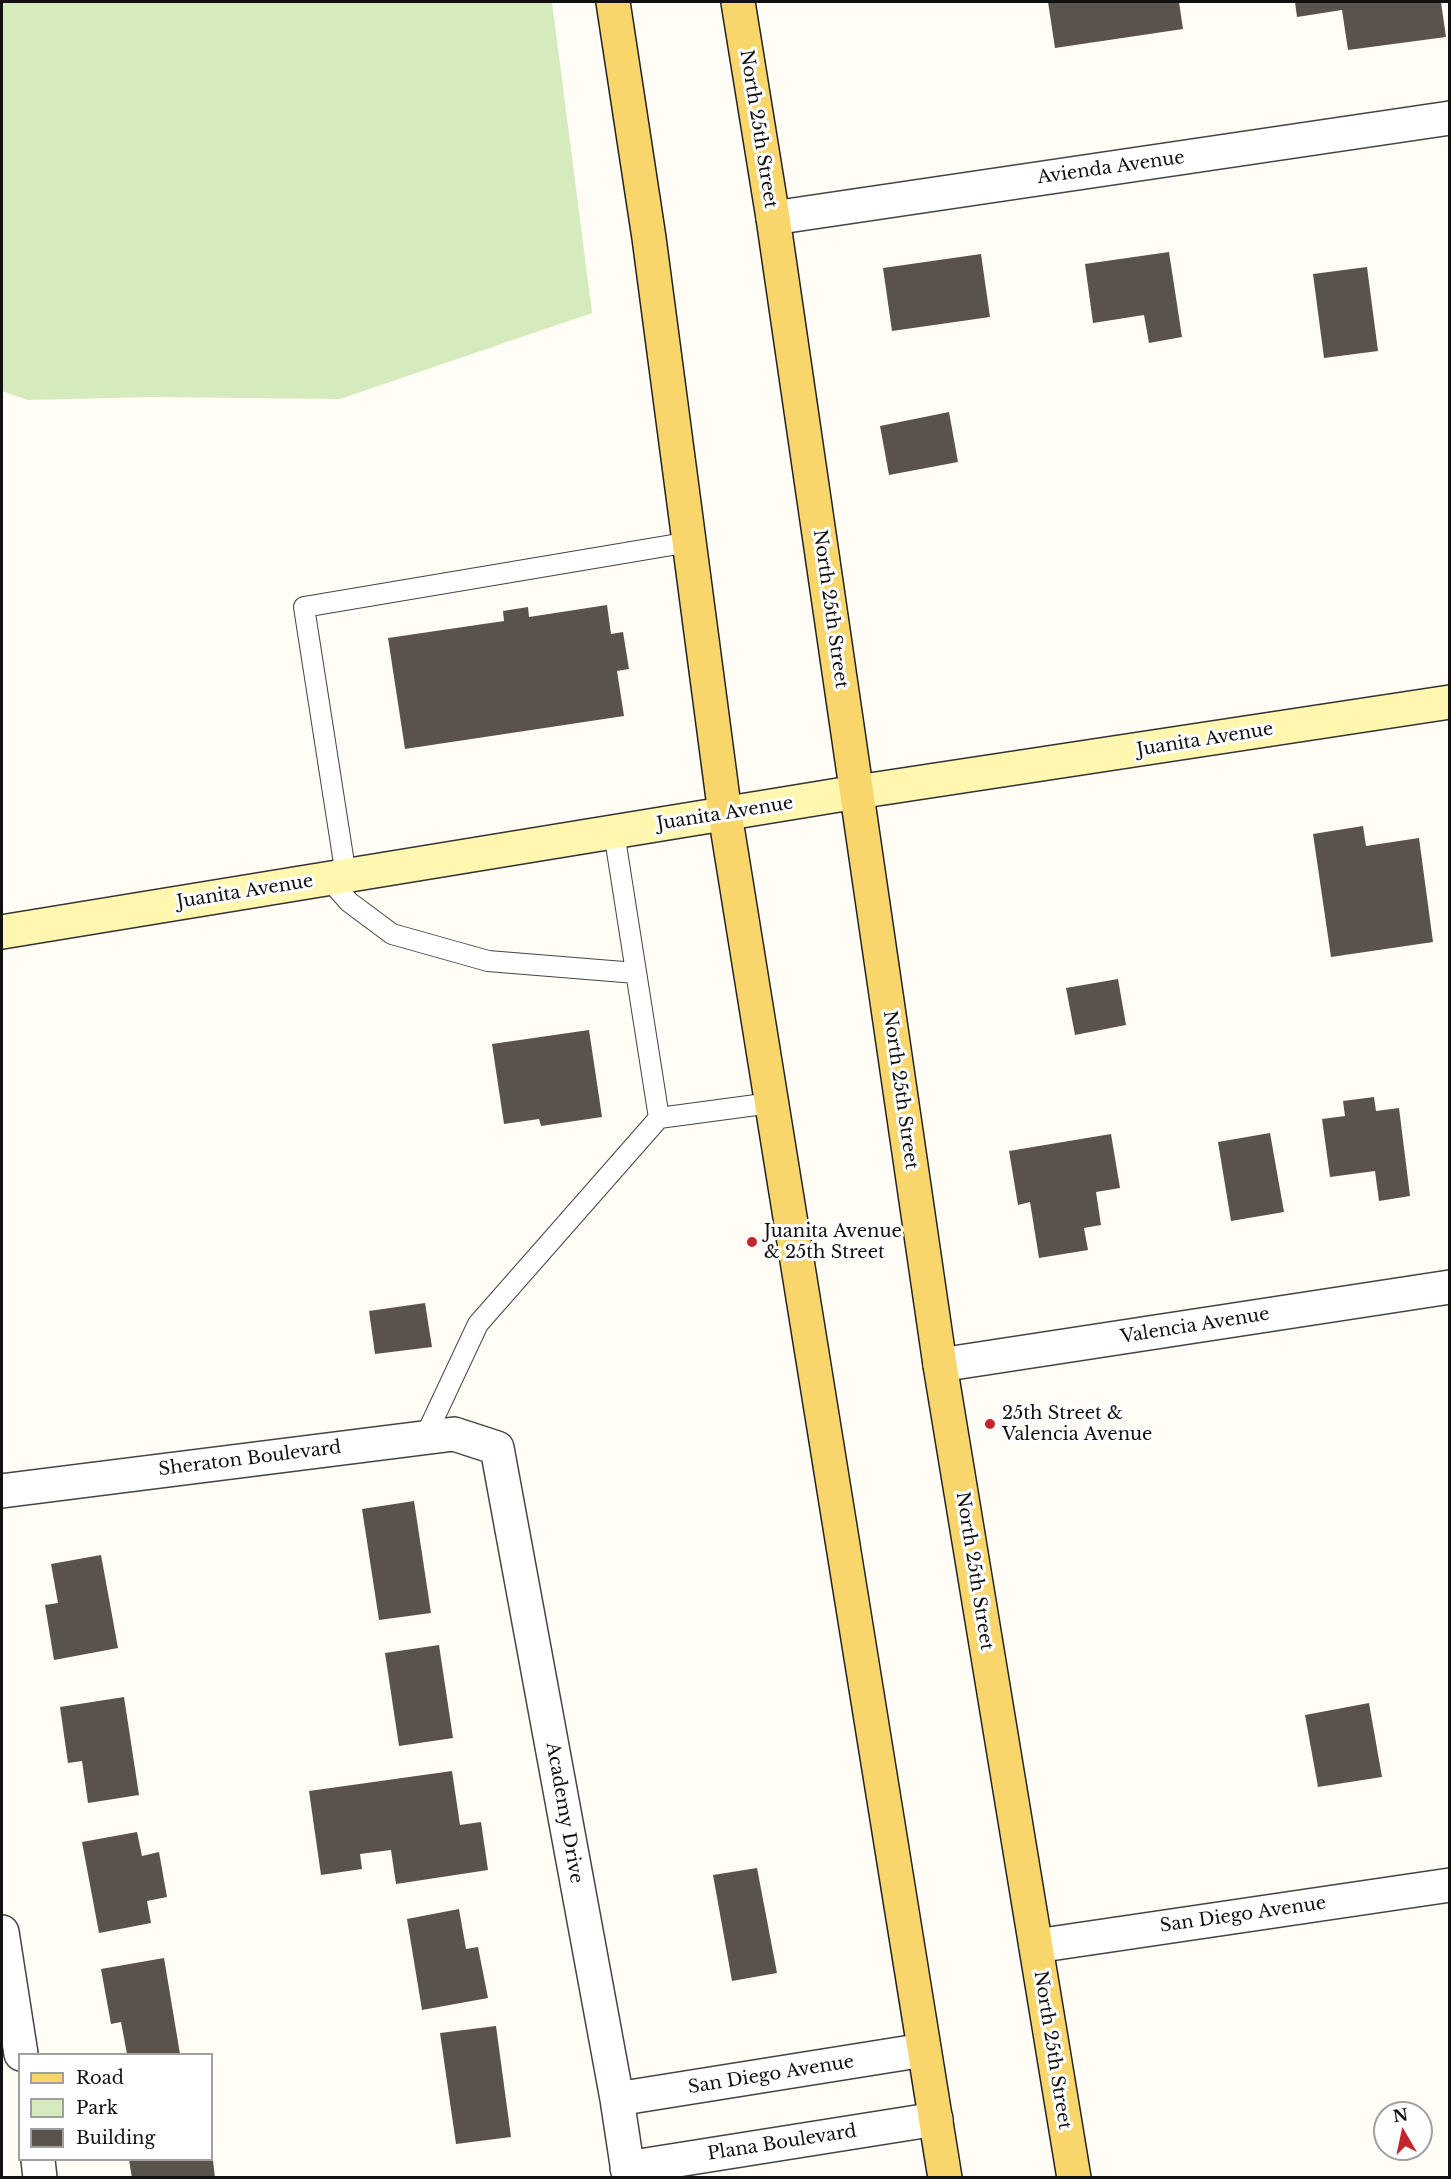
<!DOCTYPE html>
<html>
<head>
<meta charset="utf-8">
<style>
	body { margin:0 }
	#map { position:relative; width:1451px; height:2179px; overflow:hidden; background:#fffdf5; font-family:"Libre Baskerville",serif }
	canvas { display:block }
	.frame { position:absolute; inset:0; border:3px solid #111; pointer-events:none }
	.legend { position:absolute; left:18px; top:2053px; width:195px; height:108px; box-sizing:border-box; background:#fff; border:2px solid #a0a0a0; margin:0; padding:8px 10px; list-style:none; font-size:18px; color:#111 }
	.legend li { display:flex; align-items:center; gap:12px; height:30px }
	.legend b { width:30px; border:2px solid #a0a0a0 }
	.north { position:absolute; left:1373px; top:2101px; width:60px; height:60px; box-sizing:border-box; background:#fff; border:2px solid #a0a0a0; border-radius:50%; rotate:351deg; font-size:16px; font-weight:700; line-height:24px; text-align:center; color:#111 }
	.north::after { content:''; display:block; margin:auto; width:21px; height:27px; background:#c4262e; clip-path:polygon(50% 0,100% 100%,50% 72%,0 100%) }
</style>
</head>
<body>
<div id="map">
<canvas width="1451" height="2179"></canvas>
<div class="frame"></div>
<ul class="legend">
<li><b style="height:8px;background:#f9d66b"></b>Road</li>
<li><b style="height:16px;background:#d5ebbd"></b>Park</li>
<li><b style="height:16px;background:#5a524d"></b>Building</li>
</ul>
<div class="north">N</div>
</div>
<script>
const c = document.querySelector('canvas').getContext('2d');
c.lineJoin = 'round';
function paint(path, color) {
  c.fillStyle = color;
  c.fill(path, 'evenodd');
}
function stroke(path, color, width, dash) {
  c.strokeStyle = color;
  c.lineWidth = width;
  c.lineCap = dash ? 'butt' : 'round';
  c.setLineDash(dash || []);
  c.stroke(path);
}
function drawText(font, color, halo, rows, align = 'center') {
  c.font = font + ' "Libre Baskerville",serif';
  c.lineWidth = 6;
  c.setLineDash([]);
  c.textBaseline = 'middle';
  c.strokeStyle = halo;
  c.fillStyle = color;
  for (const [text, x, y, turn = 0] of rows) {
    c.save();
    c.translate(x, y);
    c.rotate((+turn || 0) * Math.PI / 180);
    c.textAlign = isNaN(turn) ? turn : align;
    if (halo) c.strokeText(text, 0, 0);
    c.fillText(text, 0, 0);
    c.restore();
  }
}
paint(new Path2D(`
	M2 2H552L592 313 340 399 151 397 27 400 2 391Z`), '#d5ebbd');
paint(new Path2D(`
	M1048 2H1179L1183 29 1055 48Z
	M1295 2H1441L1446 37 1348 50 1342 10 1297 17Z
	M1169 252 1182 337 1149 343 1144 315 1093 323 1085 264Z
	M981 254 990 317 892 331 883 268Z
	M1367 267 1378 351 1324 358 1313 274Z
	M949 412 958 462 889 475 880 426Z
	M607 605 611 634 623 632 629 669 617 671 624 716 405 749 388 638 504 621 503 611 528 607 529 617Z
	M1363 826 1366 846 1419 838 1433 942 1331 957 1313 834Z
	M1118 979 1126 1025 1075 1035 1066 988Z
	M589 1030 602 1117 541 1126 539 1119 504 1124 492 1044Z
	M1374 1097 1376 1111 1399 1108 1410 1196 1379 1201 1375 1171 1330 1177 1322 1119 1345 1116 1343 1101Z
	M1270 1133 1284 1212 1231 1221 1218 1142Z
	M1111 1134 1120 1188 1096 1192 1101 1225 1084 1228 1088 1250 1039 1258 1030 1202 1018 1205 1009 1151Z
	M425 1303 432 1347 375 1354 369 1311Z
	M414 1501 431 1613 379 1620 362 1509Z
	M101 1555 118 1648 54 1660 45 1605 58 1603 51 1564Z
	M439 1645 453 1738 399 1746 385 1653Z
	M124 1697 139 1795 88 1803 82 1761 68 1763 60 1707Z
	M1369 1703 1382 1777 1318 1787 1305 1715Z
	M452 1771 460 1825 481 1822 488 1870 396 1884 391 1850 360 1854 362 1869 321 1875 309 1791Z
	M137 1832 142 1856 159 1852 167 1897 147 1901 151 1923 99 1933 82 1842Z
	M757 1868 777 1973 732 1981 713 1875Z
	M459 1909 466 1949 478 1947 488 1998 422 2010 407 1919Z
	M164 1958 180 2054H127L121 2022 111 2024 101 1969Z
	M496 2026 511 2137 456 2144 440 2033Z
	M129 2160H213L215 2178H132Z`), '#5a524d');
const lane = new Path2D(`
	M614 832 659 1118
	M346 876 304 607 690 542
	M329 879 349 902 392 934 488 961 636 973
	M425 1437 478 1324 659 1118 771 1103`);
const street = new Path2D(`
	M773 218 1450 118
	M940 1365 1450 1287
	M2 1491 454 1434 497 1448 617 2099 629 2178
	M2 1932 21 2054
	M1036 1946 1450 1885
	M617 2099 924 2050
	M38 2160 40 2178
	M627 2168 936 2119`);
const secondary = new Path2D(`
	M2 932 857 792 1450 702`);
const primary = new Path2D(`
	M613 2 649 238 725 814 945 2178
	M738 2 773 218 940 1365 1074 2178`);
stroke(lane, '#444', 22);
stroke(street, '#444', 36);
stroke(secondary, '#333', 36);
stroke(primary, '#222', 36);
stroke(lane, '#fff', 20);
stroke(street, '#fff', 33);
stroke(secondary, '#fff6b0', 33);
stroke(primary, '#f9d66b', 33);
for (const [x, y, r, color] of [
	[752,1242,6,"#c4262e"],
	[990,1424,6,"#c4262e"]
]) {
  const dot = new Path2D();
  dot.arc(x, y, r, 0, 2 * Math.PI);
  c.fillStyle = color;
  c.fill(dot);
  stroke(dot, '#fff', 2);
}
drawText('18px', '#111', '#fff', [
	["North 25th Street",758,129,81],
	["Avienda Avenue",1111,168,-8],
	["North 25th Street",830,609,82],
	["Juanita Avenue",1205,740,-9],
	["Juanita Avenue",725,814,-9],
	["Juanita Avenue",245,892,-9],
	["North 25th Street",900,1090,82],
	["Valencia Avenue",1195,1326,-9],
	["Sheraton Boulevard",250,1459,-7],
	["North 25th Street",974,1571,81],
	["Academy Drive",564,1813,80],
	["San Diego Avenue",1243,1915,-8],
	["North 25th Street",1052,2050,81],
	["San Diego Avenue",771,2075,-9],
	["Plana Boulevard",782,2143,-9]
]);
drawText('18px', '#111', '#fff', [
	["Juanita Avenue",764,1232],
	["& 25th Street",764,1253],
	["25th Street &",1002,1414],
	["Valencia Avenue",1002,1435]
], 'left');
</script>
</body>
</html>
